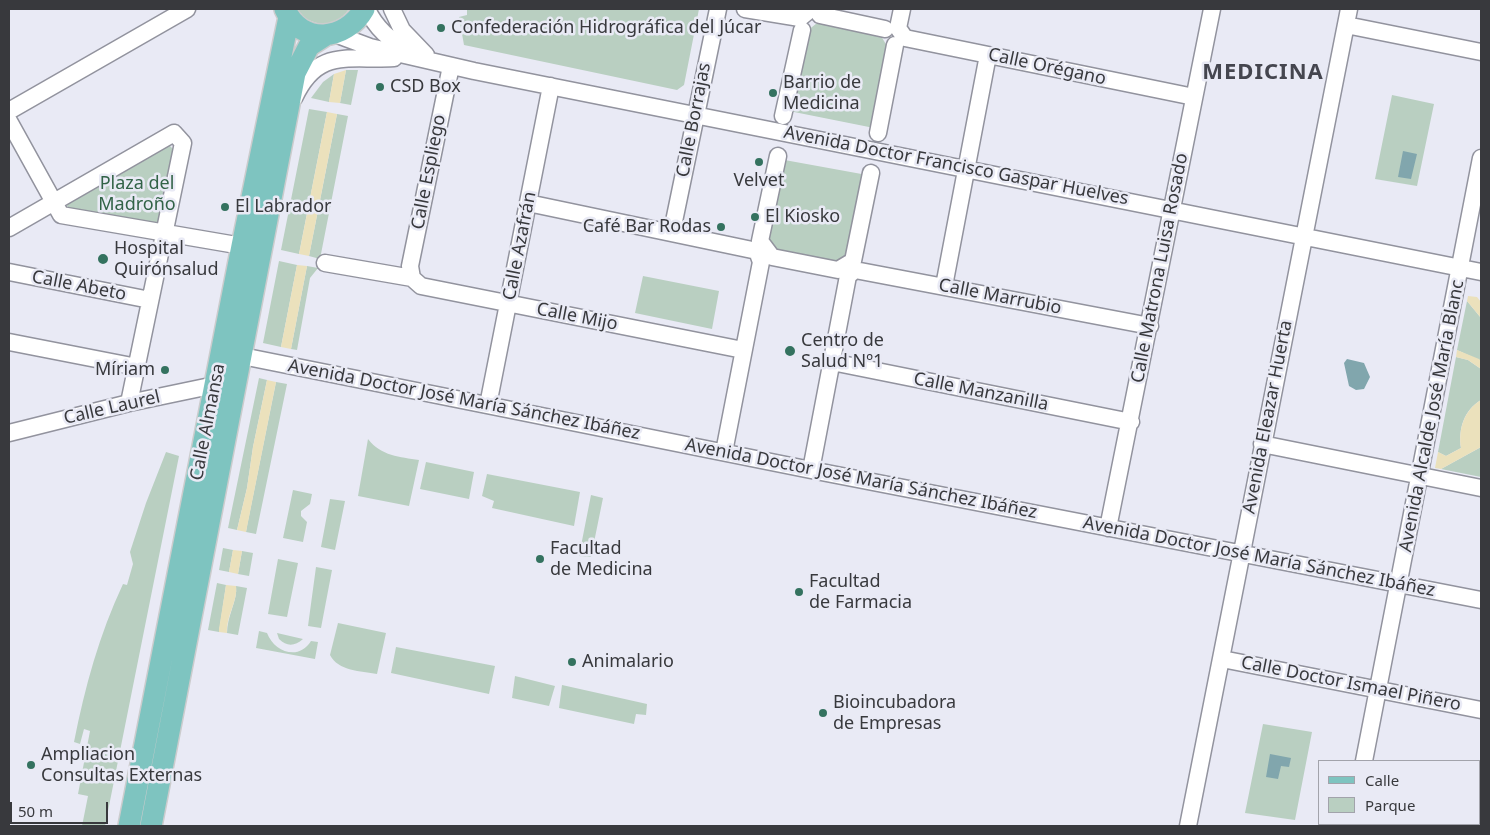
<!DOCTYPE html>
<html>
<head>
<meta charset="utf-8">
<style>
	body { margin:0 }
	#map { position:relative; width:1490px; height:835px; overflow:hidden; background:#e9eaf5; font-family:"Noto Sans",sans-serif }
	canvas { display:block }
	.frame { position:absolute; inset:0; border:10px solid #38393d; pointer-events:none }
	.legend { position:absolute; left:1318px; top:760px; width:162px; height:65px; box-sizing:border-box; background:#e9eaf5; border:1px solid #a2a3ab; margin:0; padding:6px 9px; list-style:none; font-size:15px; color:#38393d }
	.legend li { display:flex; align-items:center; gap:10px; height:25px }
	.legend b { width:25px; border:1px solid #a2a3ab }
	.scale { position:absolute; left:10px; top:802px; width:98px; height:22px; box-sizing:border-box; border:2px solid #38393d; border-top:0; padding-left:6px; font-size:15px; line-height:18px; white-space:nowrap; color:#38393d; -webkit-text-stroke:4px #e9eaf5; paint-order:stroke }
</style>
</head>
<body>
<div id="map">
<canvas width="1490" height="835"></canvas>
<div class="frame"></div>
<ul class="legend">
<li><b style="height:6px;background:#7ec4c0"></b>Calle</li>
<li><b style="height:14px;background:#b9cfc1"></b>Parque</li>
</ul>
<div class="scale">50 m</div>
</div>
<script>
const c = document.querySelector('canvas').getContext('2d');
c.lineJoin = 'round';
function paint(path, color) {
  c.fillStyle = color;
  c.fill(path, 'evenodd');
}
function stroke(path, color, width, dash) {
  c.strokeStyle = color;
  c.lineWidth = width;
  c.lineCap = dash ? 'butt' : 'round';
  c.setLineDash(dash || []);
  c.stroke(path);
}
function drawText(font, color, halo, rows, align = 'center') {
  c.font = font + ' "Noto Sans",sans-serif';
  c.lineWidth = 5;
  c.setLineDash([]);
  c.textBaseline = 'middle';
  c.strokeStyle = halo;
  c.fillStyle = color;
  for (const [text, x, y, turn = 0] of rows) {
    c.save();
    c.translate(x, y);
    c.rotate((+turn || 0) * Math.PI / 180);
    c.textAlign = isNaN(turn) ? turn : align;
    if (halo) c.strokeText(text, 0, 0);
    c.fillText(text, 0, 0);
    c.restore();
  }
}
paint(new Path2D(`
	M292 9H349C332 32 311 25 292 9Z
	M467 9H699L684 85 677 90 464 45 459 17 467 15Z
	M821 20 878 31 890 51 874 128 789 111 803 34Z
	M346 70H358L351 105 340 103Z
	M334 74 329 102 311 98 323 82Z
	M1392 95 1434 104 1417 186 1375 179Z
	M309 109 327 112 299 254 281 250Z
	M337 114 348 116 320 259 309 256Z
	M168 144 176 152 160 223 153 228 68 210 66 200Z
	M779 159 867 175 850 255 831 265 772 253 763 236Z
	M279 261 297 265 281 347 263 343Z
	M307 266 318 268 310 278 297 350 291 349Z
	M643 276 719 291 712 329 635 313Z
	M1467 301 1481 318V361L1457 350Z
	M1456 357 1468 360 1481 369V400C1464 410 1458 429 1461 448L1446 456 1438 452Z
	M259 378 267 380 253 447 247 488 237 530 228 528Z
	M276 382 287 384 256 534 246 532 247 526Z
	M368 439C381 456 400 457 419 460L409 506 358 496Z
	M1481 447V477L1441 469Z
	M166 452 179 456 105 826H82L88 796 78 794 90 731 84 729 80 744 74 742C85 687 99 635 123 584L127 585 133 564 130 552 146 503Z
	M426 462 474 472 469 499 420 489Z
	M487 474 580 492 574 526 492 508 494 501 482 496Z
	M293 490 312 494 310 504 301 511V516L307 522 303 542 283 538Z
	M591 495 603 498 591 557 579 556Z
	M330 499 345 501 335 550 321 547Z
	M223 548 233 550 229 572 219 570Z
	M242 551 253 553 249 576 238 574Z
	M278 559 298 563 287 617 268 614Z
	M316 567 332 570 321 628 308 626Z
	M217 583 226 585 219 632 208 630Z
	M236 586 247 588 238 635 227 633C227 615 238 600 236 586Z
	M338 623 386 633 377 674C361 671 338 671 330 655Z
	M259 631 267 633C274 652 299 661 311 641L318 642 315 659 256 648Z
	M277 633 303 639C295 646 287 647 279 639Z
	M396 647 495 666 489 694 391 673Z
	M515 676 555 686 549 706 512 698Z
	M562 685 647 704 646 715 636 714 634 724 559 708Z
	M1263 724 1312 732 1295 820 1245 813Z`), '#b9cfc1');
paint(new Path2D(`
	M346 70 340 103 329 102 334 74Z
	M327 112 337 114 309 256 299 254Z
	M297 265 307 266 291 349 281 347Z
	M1468 296 1477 297 1481 302V318L1467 301Z
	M1457 350 1479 359 1481 361V369L1468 360 1456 357Z
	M267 380 276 382 246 532 237 530 247 488 253 447Z
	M1481 400V447L1441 469 1435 468 1438 452 1446 456 1461 448C1458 430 1464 410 1481 400Z
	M233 550 242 551 238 574 229 572Z
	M226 585 236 586C238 601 226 616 227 633L219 632V629Z`), '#ebe1bc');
paint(new Path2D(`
	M1403 151 1417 154 1411 179 1398 177Z
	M1347 359 1364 363 1370 377 1364 389 1356 390 1349 386 1344 363Z
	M1270 754 1291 758 1289 767 1281 766 1278 779 1266 777Z`), '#81a6ad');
const minor = new Path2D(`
	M367 9C376 29 390 39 408 52
	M392 9 402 30 426 55
	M745 9 800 18 811 9
	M902 9 898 28 905 38 1194 97
	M820 15 885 29
	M1346 25 1481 52
	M335 34 370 47 474 71 1481 272
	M294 98C318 47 348 61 394 58
	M9 111 187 9
	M783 116 802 30
	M9 121 61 215 242 246
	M878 133 895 45
	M778 156 760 241 772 257 838 270 853 261 871 173
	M528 203 757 251 761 262 724 452
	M9 228 174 133 183 143 129 403
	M672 231 718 9
	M325 263 412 278 421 286 743 350
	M9 272 150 300
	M412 278 410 266 451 66
	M944 286 988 55
	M9 342 137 367
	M242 356 811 470 1481 600
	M832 362 1131 422
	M488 405 551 86
	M9 433 129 403 215 385
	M1262 444 1481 488
	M811 470 848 276 855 270 1150 326
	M1108 528 1212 9
	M1222 659 1481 710
	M1364 761 1481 158
	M1479 799 1481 786
	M1188 826 1349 9
	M1351 826V824
	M1473 826 1474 824`);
const major = new Path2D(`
	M285 9C301 46 346 41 364 9
	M129 826 242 246 289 17
	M151 826 295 73 309 46 326 35`);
stroke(minor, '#92939e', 19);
stroke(major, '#cbcccd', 24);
stroke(minor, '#fff', 16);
stroke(major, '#7ec4c0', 21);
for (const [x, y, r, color] of [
	[441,28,5,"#34725f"],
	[380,87,5,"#34725f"],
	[773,93,5,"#34725f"],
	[759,162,5,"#34725f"],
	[225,207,5,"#34725f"],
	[755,217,5,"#34725f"],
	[721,227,5,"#34725f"],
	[103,259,6,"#34725f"],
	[790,351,6,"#34725f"],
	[165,370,5,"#34725f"],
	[540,559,5,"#34725f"],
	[799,592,5,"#34725f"],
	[572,662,5,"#34725f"],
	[823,713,5,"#34725f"],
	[31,765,5,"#34725f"]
]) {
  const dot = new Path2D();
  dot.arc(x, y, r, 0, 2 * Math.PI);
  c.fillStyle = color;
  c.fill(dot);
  stroke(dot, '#e9eaf5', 2);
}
drawText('18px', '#38393d', '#e9eaf5', [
	["Confederación Hidrográfica del Júcar",451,28],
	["Barrio de",783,83],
	["Medicina",783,104],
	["CSD Box",390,87],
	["Velvet",759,181,"center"],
	["El Labrador",235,207],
	["El Kiosko",765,217],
	["Café Bar Rodas",711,227,"right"],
	["Hospital",114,249],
	["Quirónsalud",114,270],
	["Centro de",801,341],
	["Salud Nº1",801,362],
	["Míriam",155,370,"right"],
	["Facultad",550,549],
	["de Medicina",550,570],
	["Facultad",809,582],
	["de Farmacia",809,603],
	["Animalario",582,662],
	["Bioincubadora",833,703],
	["de Empresas",833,724],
	["Ampliacion",41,755],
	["Consultas Externas",41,776]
], 'left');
drawText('18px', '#38393d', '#e9eaf5', [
	["Calle Orégano",1047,67,12],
	["Calle Borrajas",694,120,-79],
	["Avenida Doctor Francisco Gaspar Huelves",956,166,11],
	["Calle Espliego",429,172,-79],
	["Calle Azafrán",520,246,-79],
	["Calle Matrona Luisa Rosado",1160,268,-79],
	["Calle Abeto",79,286,11],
	["Calle Marrubio",1000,297,11],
	["Calle Mijo",577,317,11],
	["Calle Manzanilla",981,392,11],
	["Avenida Doctor José María Sánchez Ibáñez",464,400,11],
	["Calle Laurel",112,408,-13],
	["Avenida Alcalde José María Blanc",1432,416,-79],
	["Avenida Eleazar Huerta",1268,417,-79],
	["Calle Almansa",208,422,-79],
	["Avenida Doctor José María Sánchez Ibáñez",861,479,11],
	["Avenida Doctor José María Sánchez Ibáñez",1259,557,11],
	["Calle Doctor Ismael Piñero",1351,684,11]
]);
drawText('18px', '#326347', '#e9eaf5', [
	["Plaza del",137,184],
	["Madroño",137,205]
]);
c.letterSpacing = '1px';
drawText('bold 22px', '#45464f', '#e9eaf5', [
	["MEDICINA",1263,73]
]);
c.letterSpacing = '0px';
</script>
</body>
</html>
